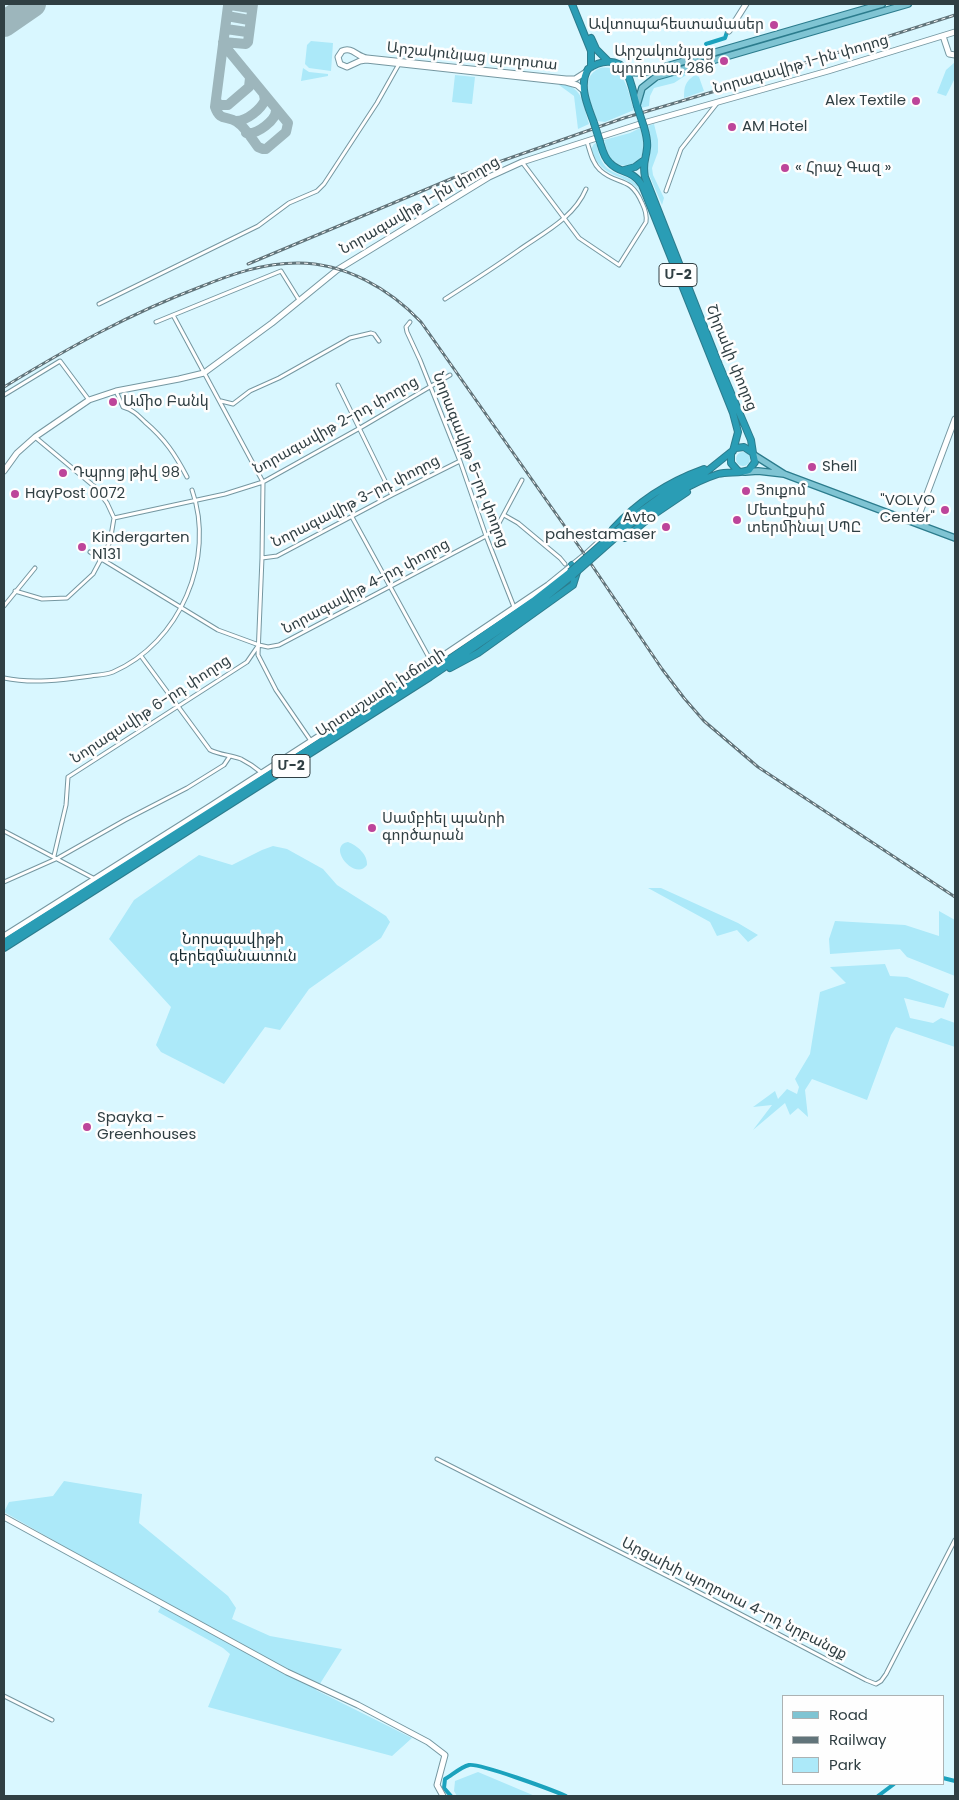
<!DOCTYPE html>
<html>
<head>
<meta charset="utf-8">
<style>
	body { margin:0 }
	#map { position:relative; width:959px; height:1800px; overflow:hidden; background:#d9f7ff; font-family:Poppins,sans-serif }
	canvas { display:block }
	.frame { position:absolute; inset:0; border:5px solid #303f43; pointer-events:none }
	.legend { position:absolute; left:782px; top:1695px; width:162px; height:90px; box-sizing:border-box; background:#fefefe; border:1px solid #acb2b3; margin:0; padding:6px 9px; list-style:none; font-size:15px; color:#303f43 }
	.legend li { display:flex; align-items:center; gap:10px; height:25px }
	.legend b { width:25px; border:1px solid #acb2b3 }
</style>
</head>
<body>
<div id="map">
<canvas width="959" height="1800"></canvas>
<div class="frame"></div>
<ul class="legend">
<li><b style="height:6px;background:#7fc4d3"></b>Road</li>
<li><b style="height:6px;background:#61747a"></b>Railway</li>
<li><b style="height:14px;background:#ace9f9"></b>Park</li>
</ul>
</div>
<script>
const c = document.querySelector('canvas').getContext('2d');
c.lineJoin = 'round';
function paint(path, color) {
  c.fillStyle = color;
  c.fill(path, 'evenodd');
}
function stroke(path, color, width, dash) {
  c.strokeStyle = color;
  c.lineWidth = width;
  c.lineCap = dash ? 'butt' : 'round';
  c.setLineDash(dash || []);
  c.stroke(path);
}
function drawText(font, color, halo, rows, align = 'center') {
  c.font = font + ' Poppins,"Noto Sans Armenian",sans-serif';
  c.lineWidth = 5;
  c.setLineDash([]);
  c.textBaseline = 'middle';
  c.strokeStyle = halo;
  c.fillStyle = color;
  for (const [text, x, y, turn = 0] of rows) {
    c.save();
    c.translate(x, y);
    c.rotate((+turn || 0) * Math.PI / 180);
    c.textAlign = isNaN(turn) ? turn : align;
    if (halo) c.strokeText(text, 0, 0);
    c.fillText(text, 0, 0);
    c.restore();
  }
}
paint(new Path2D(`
	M311 41 333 43 331 71 309 68 305 64 307 45Z
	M955 62V78L946 96 937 93 946 70Z
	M303 68 309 72 328 74V76L301 81Z
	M600 68C625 64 628 92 634 110L605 122 597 121C592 104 577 78 600 68Z
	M694 70 674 83 654 88 650 96 649 106 641 108C641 78 671 77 694 70Z
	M455 75 475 77 472 104 452 102Z
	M695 75 699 77 704 91 684 98C684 86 685 82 695 75Z
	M560 83C584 87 583 105 589 124L578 129 574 96 559 85Z
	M654 124 658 140V152L652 168 653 175 664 198 662 205 647 170 651 148V139L647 126Z
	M640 128C642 134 645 141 644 148 642 164 622 172 611 159 607 154 606 147 604 140L630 133Z
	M596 143C598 149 599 157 603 163 613 179 632 171 641 192 624 171 602 181 591 149L594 144Z
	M736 459a7 7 0 1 1 14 0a7 7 0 1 1-14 0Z
	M348 842C357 845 368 855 367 865 355 882 326 846 348 842Z
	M273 846 287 849 323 869 337 885 386 916 390 922 381 938 309 989 280 1030 265 1027 224 1084 161 1052 156 1045 171 1007 109 939 134 900 199 855 232 865 262 850Z
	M648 888H661L738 923 758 935 748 942 737 930 717 936 710 922Z
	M939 911 955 920V976L907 957 900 949 830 954 829 939 835 921 905 925 939 936Z
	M885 964 890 976 907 977 949 994 944 1008 904 998 910 1018 933 1023 941 1018 955 1023V1047L896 1027 891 1035 867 1100 812 1079 805 1090 808 1117 798 1108 790 1115 785 1103 753 1130 772 1105 753 1107 775 1091 778 1099 787 1089 797 1094 799 1087 795 1079 810 1054 820 992 846 983 830 967Z
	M64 1481 142 1494 139 1523 228 1596 236 1608 232 1619 270 1636 342 1649 316 1690 412 1738 392 1756 208 1707 230 1654 223 1648 158 1612 163 1603 4 1512 9 1502 53 1496Z
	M478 1772 535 1796H457L454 1791 455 1781Z`), '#ace9f9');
stroke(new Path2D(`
	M706 44 725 38 728 29
	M943 1778 955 1781
	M451 1796 444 1788 445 1779C452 1775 461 1767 469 1765 480 1763 552 1790 566 1796
	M878 1796 894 1784`), '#1ba2bd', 4);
stroke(new Path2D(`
	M228 6 230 5 250 8 252 10
	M227 16 249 20 251 18
	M225 30 226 29 247 32 249 34
	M223 42 246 44 248 42 253 4
	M223 44 288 123 286 132 266 149H263L258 147C252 139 245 127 237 122 227 115 220 122 215 107L228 6V4
	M216 99 218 105H228L249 87 250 78
	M236 121C247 121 261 109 265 100L264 95
	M246 133C257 135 277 120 276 109`), '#9db6bc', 10);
stroke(new Path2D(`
	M4 24 33 4`), '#9db6bc', 26);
const street = new Path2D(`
	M522 162 579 238 619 265 646 222C647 215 645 209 642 203 630 175 617 186 600 170 592 163 590 151 587 142
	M666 191 681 149 718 102
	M445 299C470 283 495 267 519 250 543 233 574 218 586 189
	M99 304 258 226 289 203 317 191 324 184 377 103 399 64
	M173 315 263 482 262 558 258 655 276 690 311 741
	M156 322 281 271 299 300
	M410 322 406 327 407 332 420 360 460 461 486 536 514 607
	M338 385 392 495
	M116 391 123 407C132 409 138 415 145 422 165 439 175 454 187 477
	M4 395 60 361 89 400
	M221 401 233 404 250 391 279 378 350 338 371 333 374 334 379 341
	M504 515 518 523 560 558 565 564
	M352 517 432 663
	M114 518 225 494 263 482 360 428 450 375
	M90 552 218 630 259 645 268 647 279 645 486 536 499 523 522 480
	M262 558 277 556 392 495 460 461
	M15 591 42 599 67 598 93 574 110 542 114 518 107 503 95 487 35 437
	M4 606 35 568
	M141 656 210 750C220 755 231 755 241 759 249 763 255 767 262 773
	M4 678C32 684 62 680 91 676 98 675 106 675 113 672 180 643 216 558 192 490
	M4 831 95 879
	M54 856 66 805 68 777 247 662 258 646
	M4 882 58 858 125 820 187 788 224 765 230 756
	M437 1459 683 1584 866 1680 876 1684 881 1681 886 1674 955 1540
	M4 1696 52 1720`);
const secondary = new Path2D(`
	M729 31 746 4
	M943 36 949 54 955 55
	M583 90 577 85 566 82 366 60 360 61 347 67 340 64 338 57 342 51C352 46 357 57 367 58L566 79H575L586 72
	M4 471 17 453 35 437 89 400 116 391 179 379 204 373 208 370 272 323 337 270 489 177 522 162 640 124 828 71 955 32
	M916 523 955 419
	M4 936 212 805 432 663 548 585 585 555 613 529
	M4 1517 287 1672 358 1705 428 1742 445 1755 437 1785 443 1796`);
const primary = new Path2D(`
	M626 72 643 73 882 4
	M637 105 642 88 656 77 908 4
	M754 455 784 474 955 538
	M745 472 758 471 784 474`);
const highway = new Path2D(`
	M572 4 591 51V67
	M591 38 596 49 608 61
	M594 123C588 106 578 86 588 69 599 61 617 57 626 71 632 82 634 97 638 109
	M644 127C646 134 648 140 647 148 646 160 642 163 645 177L719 365 751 440 753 453
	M600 142C602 149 604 158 610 163 620 174 632 169 642 185L733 413 738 432 733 451
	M624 170 635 167 643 161
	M731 454V463L738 471
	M687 492 653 515 625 538 613 529C639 500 668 482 704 469
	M629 520 666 493 706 472 736 448 744 447 753 453 755 462 749 470C740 474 728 471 718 474 687 484 660 504 633 522
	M450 668 478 653 573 585 577 572 572 565
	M4 942 429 673 533 601 570 572
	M4 948 430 677 535 606 573 575`);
stroke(street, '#7597a1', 5);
stroke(secondary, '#7597a1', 7);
stroke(primary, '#2c7c8d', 8);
stroke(highway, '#2c7c8d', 8);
stroke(street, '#fff', 3);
stroke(secondary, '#fff', 5);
stroke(primary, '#7fc4d3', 5.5);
stroke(highway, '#2a9db5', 6);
const rail = new Path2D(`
	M248 264 453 178 624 118 736 85 955 15
	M4 387C68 348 129 314 200 287 232 274 263 263 298 263 345 263 390 289 421 322L585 555 662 669 684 698 704 721 758 767 955 897`);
stroke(rail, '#61747a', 3);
stroke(rail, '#fefefe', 1, [4]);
const highwayBridge = new Path2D(`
	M638 109 644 127
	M594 123 600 142
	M570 572 629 520
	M573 575 633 522`);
stroke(highwayBridge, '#2c7c8d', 8, []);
stroke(highwayBridge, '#2a9db5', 6);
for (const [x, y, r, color] of [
	[774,25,5,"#bd459a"],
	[724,61,5,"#bd459a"],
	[916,101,5,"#bd459a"],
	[732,127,5,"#bd459a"],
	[785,168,5,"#bd459a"],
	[113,402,5,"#bd459a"],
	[812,467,5,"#bd459a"],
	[63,473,5,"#bd459a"],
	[746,491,5,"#bd459a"],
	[15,494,5,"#bd459a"],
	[945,510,5,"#bd459a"],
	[737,520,5,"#bd459a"],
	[666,527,5,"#bd459a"],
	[82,547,5,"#bd459a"],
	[372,828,5,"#bd459a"],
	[87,1127,5,"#bd459a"]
]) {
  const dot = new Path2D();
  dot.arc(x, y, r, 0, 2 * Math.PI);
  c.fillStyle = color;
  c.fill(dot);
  stroke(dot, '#fefefe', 2);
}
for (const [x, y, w] of [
	[678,275,38],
	[291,766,38]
]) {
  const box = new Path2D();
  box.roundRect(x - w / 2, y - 11.5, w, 23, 4);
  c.fillStyle = '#fefefe';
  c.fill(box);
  stroke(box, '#303f43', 1);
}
drawText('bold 14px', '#303f43', null, [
	["Մ-2",678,275],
	["Մ-2",291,766]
]);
drawText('15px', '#303f43', '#fefefe', [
	["Ավտոպահեստամասեր",764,25,"right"],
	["Արշակունյաց",714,52,"right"],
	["պողոտա, 286",714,69,"right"],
	["Alex Textile",906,101,"right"],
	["AM Hotel",742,127],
	["« Հրաչ Գազ »",795,168],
	["Ամիօ Բանկ",123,402],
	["Shell",822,467],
	["Դպրոց թիվ 98",73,473],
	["Յուքոմ",756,491],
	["HayPost 0072",25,494],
	["\"VOLVO",935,501,"right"],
	["Center\"",935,518,"right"],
	["Մետէքսիմ",747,511],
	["տերմինալ ՍՊԸ",747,528],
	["Avto",656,518,"right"],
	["pahestamaser",656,535,"right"],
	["Kindergarten",92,538],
	["N131",92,555],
	["Սամբիել պանրի",382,819],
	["գործարան",382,836],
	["Spayka -",97,1118],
	["Greenhouses",97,1135]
], 'left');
drawText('15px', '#303f43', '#fefefe', [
	["Արշակունյաց պողոտա",472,57,6],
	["Նորագավիթ 1-ին փողոց",801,65,-16],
	["Նորագավիթ 1-ին փողոց",420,206,-30],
	["Շիրակի փողոց",731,358,68],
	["Նորագավիթ 2-րդ փողոց",336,426,-29],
	["Նորագավիթ 5-րդ փողոց",470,460,69],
	["Նորագավիթ 3-րդ փողոց",356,502,-27],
	["Նորագավիթ 4-րդ փողոց",366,587,-28],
	["Արտաշատի խճուղի",381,693,-33],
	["Նորագավիթ 6-րդ փողոց",151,710,-33],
	["Արցախի պողոտա 4-րդ նրբանցք",734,1599,27]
]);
drawText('15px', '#192d33', '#fefefe', [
	["Նորագավիթի",233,940],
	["գերեզմանատուն",233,957]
]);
</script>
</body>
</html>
